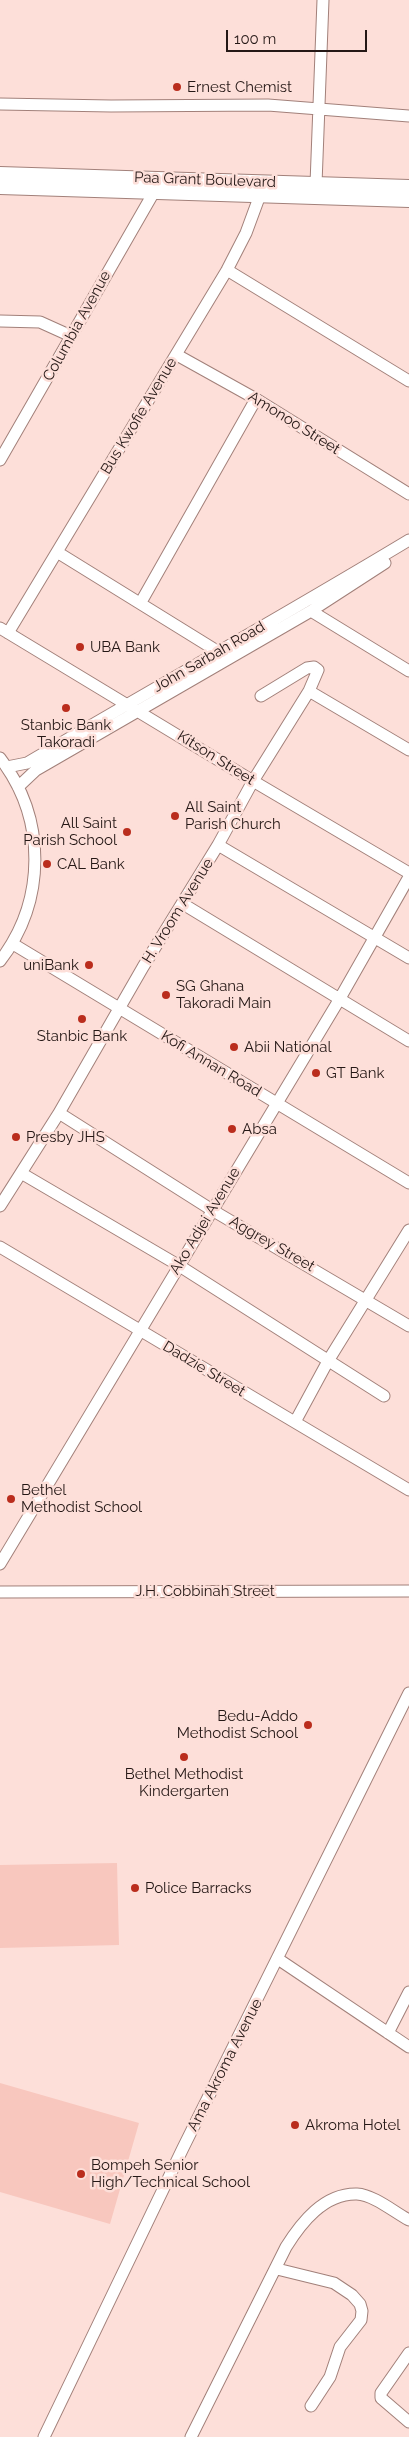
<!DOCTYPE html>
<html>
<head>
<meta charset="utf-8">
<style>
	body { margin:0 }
	#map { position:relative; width:409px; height:2437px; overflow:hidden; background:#fddfd9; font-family:Raleway,sans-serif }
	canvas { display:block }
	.scale { position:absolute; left:226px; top:30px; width:141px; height:22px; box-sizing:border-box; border:2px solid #251816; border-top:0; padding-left:6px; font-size:15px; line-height:18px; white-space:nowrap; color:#251816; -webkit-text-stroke:4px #fddfd9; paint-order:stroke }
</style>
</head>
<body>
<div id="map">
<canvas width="409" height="2437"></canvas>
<div class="scale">100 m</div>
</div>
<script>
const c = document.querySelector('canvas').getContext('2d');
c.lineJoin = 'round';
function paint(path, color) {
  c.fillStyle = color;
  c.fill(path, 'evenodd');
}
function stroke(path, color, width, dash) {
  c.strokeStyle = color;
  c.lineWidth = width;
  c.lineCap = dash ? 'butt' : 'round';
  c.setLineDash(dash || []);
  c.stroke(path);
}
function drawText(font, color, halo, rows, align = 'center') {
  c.font = font + ' Raleway,sans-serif';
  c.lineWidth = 5;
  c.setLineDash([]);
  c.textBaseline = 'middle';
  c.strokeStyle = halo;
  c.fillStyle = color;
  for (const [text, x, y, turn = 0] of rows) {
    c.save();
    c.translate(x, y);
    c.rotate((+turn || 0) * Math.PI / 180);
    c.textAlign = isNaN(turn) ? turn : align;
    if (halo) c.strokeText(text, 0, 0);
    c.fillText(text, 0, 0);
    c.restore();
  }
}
paint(new Path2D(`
	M117 1863 119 1945 0 1948V1865Z
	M0 2083 139 2123 110 2224 0 2192Z`), '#f8c7be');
const minor = new Path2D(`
	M0 104 111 106 268 105 409 116
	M316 184 323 0
	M227 270 409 381
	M0 321 40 322 71 336
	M177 355 256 399 409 494
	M0 460 154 192
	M57 552 217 651
	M141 602 256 399
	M311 611 409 671
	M0 628 253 781 409 873
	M8 633 227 270 246 233 260 195
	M309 691 409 750
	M0 758C47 819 46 901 0 961
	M7 767 27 763C154 688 283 616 409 540
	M18 787 36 770 311 611 385 563
	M218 845 409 958
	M183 904 409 1041
	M13 944 409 1183
	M59 1113 212 1210 409 1326
	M21 1173 178 1265 384 1396
	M0 1206 59 1113 143 967 218 845 253 781 309 691 318 670 314 667 307 668 261 696
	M0 1247 409 1490
	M295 1422 328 1361 409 1230
	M0 1564 339 1000 409 877
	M0 1592 409 1591
	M278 1959 409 2047
	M388 2033 409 1992
	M277 2269 334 2283 352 2295 360 2304 362 2311 361 2320 340 2347 330 2377 311 2406
	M409 2353 381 2393V2398L409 2422
	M44 2437 183 2148 409 1693
	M191 2437 286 2247C301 2223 324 2193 357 2194 374 2195 394 2212 409 2220`);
const major = new Path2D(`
	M0 174 409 187
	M0 187 409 200`);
stroke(minor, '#a2807a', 13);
stroke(major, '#a2807a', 16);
stroke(minor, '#fff', 11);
stroke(major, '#fff', 14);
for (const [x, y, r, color] of [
	[177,87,5,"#ba2d1d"],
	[80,647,5,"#ba2d1d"],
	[66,708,5,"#ba2d1d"],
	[175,816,5,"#ba2d1d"],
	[127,832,5,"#ba2d1d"],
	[47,864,5,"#ba2d1d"],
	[89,965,5,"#ba2d1d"],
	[166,995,5,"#ba2d1d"],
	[82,1019,5,"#ba2d1d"],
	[234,1047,5,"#ba2d1d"],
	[316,1073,5,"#ba2d1d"],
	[232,1129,5,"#ba2d1d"],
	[16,1137,5,"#ba2d1d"],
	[11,1499,5,"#ba2d1d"],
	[308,1725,5,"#ba2d1d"],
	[184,1757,5,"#ba2d1d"],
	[135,1888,5,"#ba2d1d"],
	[295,2125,5,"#ba2d1d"],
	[81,2174,5,"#ba2d1d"]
]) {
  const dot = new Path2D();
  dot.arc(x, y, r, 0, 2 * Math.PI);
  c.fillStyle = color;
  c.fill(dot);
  stroke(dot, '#fddfd9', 2);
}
drawText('15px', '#251816', '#fddfd9', [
	["Ernest Chemist",187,87],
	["UBA Bank",90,647],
	["Stanbic Bank",66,725,"center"],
	["Takoradi",66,742,"center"],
	["All Saint",185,807],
	["Parish Church",185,824],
	["All Saint",117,823,"right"],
	["Parish School",117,840,"right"],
	["CAL Bank",57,864],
	["uniBank",79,965,"right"],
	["SG Ghana",176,986],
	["Takoradi Main",176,1003],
	["Stanbic Bank",82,1036,"center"],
	["Abii National",244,1047],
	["GT Bank",326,1073],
	["Absa",242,1129],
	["Presby JHS",26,1137],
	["Bethel",21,1490],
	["Methodist School",21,1507],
	["Bedu-Addo",298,1716,"right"],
	["Methodist School",298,1733,"right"],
	["Bethel Methodist",184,1774,"center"],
	["Kindergarten",184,1791,"center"],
	["Police Barracks",145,1888],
	["Akroma Hotel",305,2125],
	["Bompeh Senior",91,2165],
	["High/Technical School",91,2182]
], 'left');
drawText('15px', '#251816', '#fddfd9', [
	["Paa Grant Boulevard",205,180,2],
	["Columbia Avenue",77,326,-61],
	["Bus Kwofie Avenue",139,416,-59],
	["Amonoo Street",294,423,32],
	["John Sarbah Road",209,657,-30],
	["Kitson Street",216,758,32],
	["H. Vroom Avenue",178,911,-58],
	["Kofi Annan Road",211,1064,31],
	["Ako Adjei Avenue",205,1221,-59],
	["Aggrey Street",272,1244,30],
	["Dadzie Street",204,1369,31],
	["J.H. Cobbinah Street",205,1591],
	["Ama Akroma Avenue",225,2065,-63]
]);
</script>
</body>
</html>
